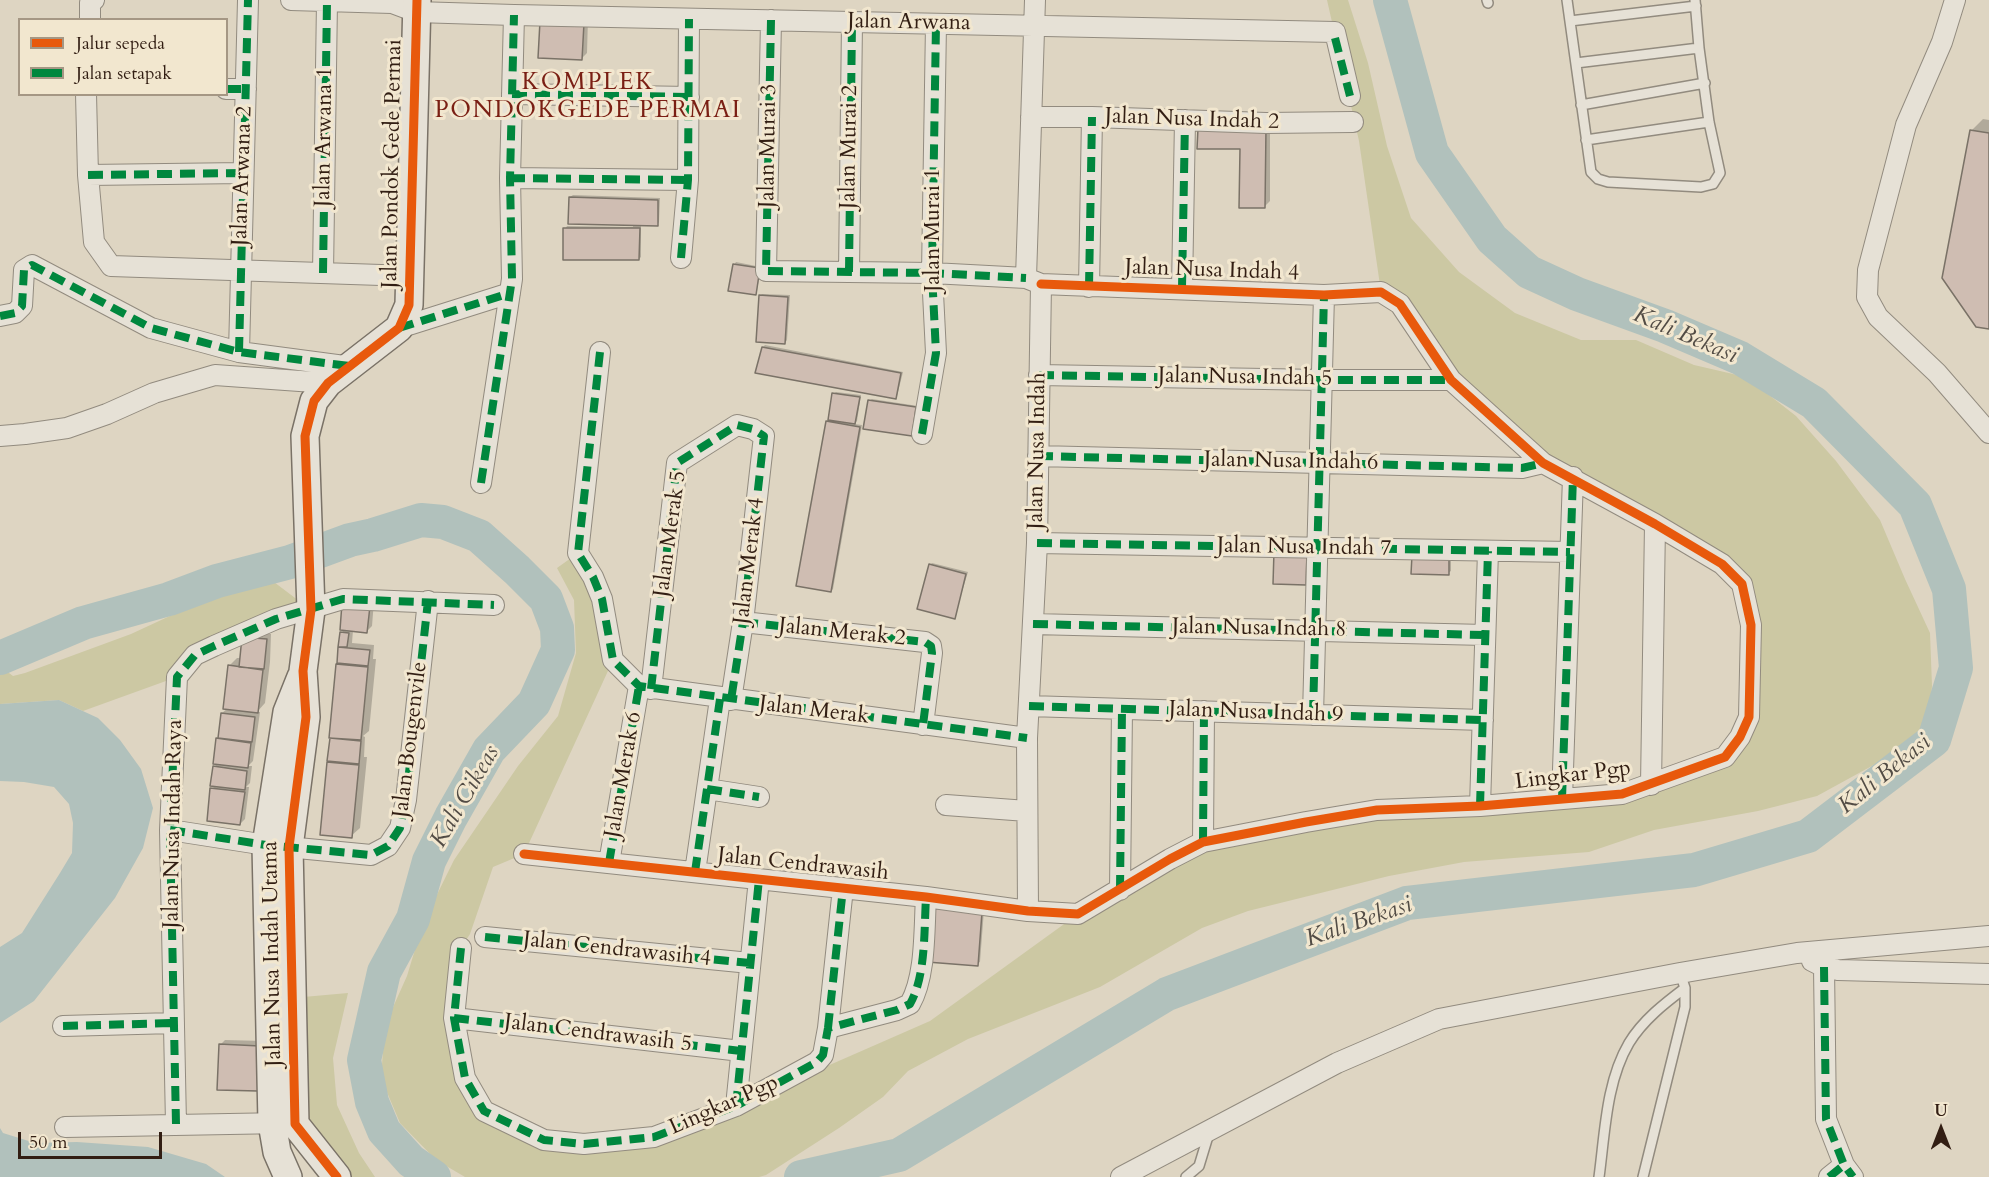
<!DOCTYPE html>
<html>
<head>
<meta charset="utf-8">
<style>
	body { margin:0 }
	#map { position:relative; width:1989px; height:1177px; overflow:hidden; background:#ded5c2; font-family:Cardo,serif }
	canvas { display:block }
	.legend { position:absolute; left:18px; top:18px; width:210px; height:78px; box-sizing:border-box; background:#f2e7cf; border:2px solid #a59784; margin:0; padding:8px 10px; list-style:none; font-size:18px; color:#321e13 }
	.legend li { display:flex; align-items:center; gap:12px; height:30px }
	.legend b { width:30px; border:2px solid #a59784 }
	.north { position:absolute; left:1911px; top:1099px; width:60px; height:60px; -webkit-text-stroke:4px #f2e7cf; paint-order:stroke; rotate:0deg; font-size:16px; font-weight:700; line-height:24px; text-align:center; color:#321e13 }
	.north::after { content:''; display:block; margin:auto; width:21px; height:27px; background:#321e13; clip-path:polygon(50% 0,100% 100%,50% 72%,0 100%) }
	.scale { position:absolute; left:18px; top:1132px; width:144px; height:27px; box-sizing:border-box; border:3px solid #321e13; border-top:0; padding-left:8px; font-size:18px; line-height:21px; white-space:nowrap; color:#321e13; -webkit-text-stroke:4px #f2e7cf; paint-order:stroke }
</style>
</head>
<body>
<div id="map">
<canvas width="1989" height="1177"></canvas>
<ul class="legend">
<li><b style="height:8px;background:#e8590c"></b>Jalur sepeda</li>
<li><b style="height:8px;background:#00873e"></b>Jalan setapak</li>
</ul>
<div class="north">U</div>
<div class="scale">50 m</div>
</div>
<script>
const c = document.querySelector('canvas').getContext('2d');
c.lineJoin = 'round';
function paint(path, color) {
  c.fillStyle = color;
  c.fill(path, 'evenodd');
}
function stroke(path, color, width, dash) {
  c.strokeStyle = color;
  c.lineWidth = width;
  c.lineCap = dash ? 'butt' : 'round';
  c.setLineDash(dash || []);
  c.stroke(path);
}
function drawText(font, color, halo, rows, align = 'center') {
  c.font = font + ' Cardo,serif';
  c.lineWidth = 6;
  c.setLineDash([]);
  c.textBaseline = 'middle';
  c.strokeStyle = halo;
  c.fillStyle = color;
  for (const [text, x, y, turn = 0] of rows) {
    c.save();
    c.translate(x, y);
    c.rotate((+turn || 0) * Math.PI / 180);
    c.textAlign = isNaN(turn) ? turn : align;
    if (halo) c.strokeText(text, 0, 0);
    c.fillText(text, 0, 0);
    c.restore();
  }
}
paint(new Path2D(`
	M1327 0H1348L1368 63 1387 146 1411 218 1459 272 1515 313 1581 340H1636L1694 365 1746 377 1796 416 1836 461 1880 520 1905 579 1930 633 1932 686 1929 720 1901 750 1817 796 1758 811 1654 830 1589 852 1464 862 1389 876 1248 911 1202 928 1100 987 968 1039 908 1071 883 1097 839 1128 766 1175 759 1177H465L436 1160 400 1123 381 1078 385 1025 407 976 423 923 454 860 518 766 558 716 576 653 574 600 557 568 578 553 613 660 524 854 493 867 470 934 461 948 454 1017 484 1111 544 1140 654 1137 736 1106 930 1021 1078 914 1170 859 1306 822 1651 785 1725 757 1740 737 1742 584 1543 463 1451 380 1381 292 1359 141Z
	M270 579 311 610 276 619 177 677 83 711 59 700 0 704V671L5 670 13 676 25 673 131 634 213 596Z
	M348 993 333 1058 337 1105 359 1153 375 1177H337L295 1124 292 998Z`), '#ccc8a3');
paint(new Path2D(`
	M59 700 98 718 120 740 141 769 153 808 143 848 115 898 34 1001 0 1023V947L22 933 60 873 72 853 73 823 69 804 54 787 24 782 0 781V704Z
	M0 1128 3 1133 35 1143 77 1142 148 1147 206 1164 225 1177H0Z`), '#b1c1bc');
paint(new Path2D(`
	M588 18 587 53 581 59 540 57Z
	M1983 119 1989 120V328L1972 130Z
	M1270 124V201L1264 207 1241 148Z
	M573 195 660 198 659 222 657 225 641 224V257L639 259 565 229 567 226 633 227V224L570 197Z
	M736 262 761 267 757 291 755 294 734 265Z
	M762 294 790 295 787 340 785 343 760 296Z
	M765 345 903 372 897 396 895 398 763 347Z
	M836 392 861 395 857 421 854 424 862 425 833 589 831 591 827 422 830 419 833 394Z
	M872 399 918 406 913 433 911 435 869 401Z
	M1451 555V571L1448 573 1413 572Z
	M932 563 968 572 954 618 930 565Z
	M374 601 372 626 367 631 353 630 352 643 374 645 373 659H376L369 731 363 736 365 737 364 757H367L360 828 351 836 328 762 331 760H329L338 665 341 662 338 661 341 633Z
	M248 632 271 634 270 662 265 703 257 712H260L253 761 248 766H252L250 783 246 787H249L245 819 240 824 212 789 216 785 214 767 218 763 214 762 222 713 228 708 229 666 237 658H241Z
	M935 906 984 910 980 962 977 964 933 909Z
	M225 1040 264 1041 263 1084 220 1045Z`), '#0003');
stroke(new Path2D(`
	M0 658 83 623 169 599 217 581 290 562 350 540 373 535 421 520 443 522 479 536 517 570 546 599 557 628 558 650 534 703 489 750 451 817 429 861 413 919 384 972 364 1060 372 1102 384 1131 411 1161 434 1177
	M801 1177 899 1155 1167 994 1407 903 1694 870 1808 836 1934 740 1956 668 1949 589 1915 505 1814 403 1740 358 1665 326 1577 294 1529 272 1492 239 1432 153 1390 0`), '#b1c1bc', 34);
const building = new Path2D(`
	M540 21 584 23 582 60 538 58Z
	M1198 128H1266L1265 208H1239L1240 149H1197Z
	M1970 130 1989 133V329L1976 327 1942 278Z
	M569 197 658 200V226L568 224Z
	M563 228H640L639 260H563Z
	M733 264 760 268 756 295 728 291Z
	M759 295 788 297 785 344 756 342Z
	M762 347 901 373 896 399 755 373Z
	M832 393 860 397 855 424 828 420Z
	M868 400 916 407 912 436 863 429Z
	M826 421 860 427 831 592 796 586Z
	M1274 551 1307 552 1306 585 1273 584Z
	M1412 555 1449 556V575L1411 574Z
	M929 564 966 574 955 619 917 609Z
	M342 603 370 606 367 633 340 630Z
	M340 632 349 633 347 647H338Z
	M242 637 267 639 264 669 239 667Z
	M338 647 370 650 368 666 337 663Z
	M336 664 368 667 361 740 329 738Z
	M228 665 263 670 258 713 223 709Z
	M221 713 255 717 252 742 218 738Z
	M216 738 251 743 248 768 213 764Z
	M330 738 361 741 359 764 327 761Z
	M327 762 359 765 352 838 320 835Z
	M213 766 247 771 245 790 210 786Z
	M210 788 245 792 240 825 207 821Z
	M932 908 982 912 978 966 927 962Z
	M219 1044 260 1046 258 1091 217 1090Z`);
paint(building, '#cfbdb2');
stroke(building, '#7a7267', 1.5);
const lane = new Path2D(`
	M1487 0 1488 3
	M1567 0 1591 172 1598 179 1608 182 1701 187 1713 184 1720 173 1709 122 1699 48 1695 0
	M1570 21 1696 6
	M1576 63 1699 48
	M1581 105 1705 83
	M1586 140 1709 122
	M1186 1177 1199 1166 1209 1133
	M1599 1177C1605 1133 1606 1082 1629 1043 1643 1020 1665 1003 1685 988L1680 973
	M1643 1177 1685 1007V988`);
const street = new Path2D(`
	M291 0 392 3 416 12 514 15 1335 32 1350 96
	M1955 0 1942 42 1906 125 1868 270 1867 297 1878 317 1937 373 1989 433
	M90 20V3L94 0
	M771 20 766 271 932 273 1026 278
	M226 89H246
	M86 94 88 175 94 242 111 266 411 276
	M512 94 689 97
	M1031 117H1092L1266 123 1353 122
	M88 175 243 173
	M510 178 688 180
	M681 258 688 180 689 19
	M849 272 852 22
	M323 273 327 1
	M1089 287 1092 117
	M1182 288 1185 120
	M0 316 15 313 22 306 24 270 32 265 151 328 239 352 352 367
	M399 328 510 293
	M239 352 248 0
	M600 352 578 553 593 577 602 599 613 660 639 686 1027 738
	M1039 375 1321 380H1451
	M922 434 936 353 932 273 936 24
	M0 436 25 434 67 428 107 414 154 393 215 375 328 383
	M1038 456 1522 468 1543 463
	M481 483 512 279 510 178 514 15
	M1037 543 1570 552
	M743 622 925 642 931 646 932 653 923 725
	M1033 624 1485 635
	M651 689 677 463 737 425 753 429 764 436 743 622 731 700
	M1029 706 1483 720
	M1313 715 1324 295
	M1651 785 1655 524
	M707 789 759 797
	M1562 799 1573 477
	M946 805 1027 811
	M1480 806 1488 551
	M170 830 266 845 371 855 388 846 400 828 406 800 428 601
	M1203 842 1204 711
	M524 854 926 897 1028 911 1078 914 1170 859 1203 842 1306 822 1377 810 1480 806 1622 794 1725 757 1740 737 1749 717 1751 625 1742 584 1722 564 1655 524 1543 463 1451 380 1400 304 1381 292 1324 295 1041 284
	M609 863 639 686
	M695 872 720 699
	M1120 890 1122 709
	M1028 911 1027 738 1037 543 1041 284 1026 278 1035 0
	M485 937 750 963
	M461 948 454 1018 465 1078 484 1111 544 1140 584 1144 654 1137 736 1106 817 1062 823 1055 828 1028 897 1010 910 1004C926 976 924 930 926 897
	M1812 961 1824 967 1838 970 1989 974
	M1824 967 1826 1119 1844 1165 1853 1177
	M454 1018 741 1051
	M63 1026 174 1023
	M828 1028 843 888
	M736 1106 759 879
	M176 1124 170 830 177 677 195 655 214 646 276 619 343 599 494 605
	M65 1127 284 1123
	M1121 1177 1337 1063 1439 1019 1680 973 1797 953 1989 936
	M1829 1177 1844 1165`);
const secondary = new Path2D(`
	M288 1177 277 1152 272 1123 266 845 287 712 301 677
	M337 1177 295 1124 289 847 306 717 303 671 311 610 305 436 314 401 328 383 399 328 409 305 417 0`);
stroke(lane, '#928b7f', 12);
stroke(street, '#928b7f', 22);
stroke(secondary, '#7a7267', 30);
stroke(lane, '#e6e1d6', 9);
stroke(street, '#e6e1d6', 20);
stroke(secondary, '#e6e1d6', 27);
stroke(new Path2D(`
	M771 20 766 271 932 273 1026 278
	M1335 38 1350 96
	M226 89H246
	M512 94 689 97
	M88 175 243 173
	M510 178 688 180
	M681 258 688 180 689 19
	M849 272 852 22
	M323 273 327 1
	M1089 287 1092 117
	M1182 288 1185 120
	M0 316 15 313 22 306 24 270 32 265 151 328 239 352 349 366
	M399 328 510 293
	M239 352 248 0
	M600 352 578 553 593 577 602 599 613 660 639 686 1027 738
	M1039 375 1321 380H1451
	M922 434 936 353 932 273 936 24
	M1038 456 1522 468 1543 463
	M481 483 512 279 510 178 514 15
	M1037 543 1570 552
	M743 622 925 642 931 646 932 653 923 725
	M1033 624 1485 635
	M651 689 677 463 737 425 753 429 764 436 743 622 731 700
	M1029 706 1483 720
	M1313 715 1324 295
	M707 789 759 797
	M1562 799 1573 477
	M1480 806 1488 551
	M170 830 266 845 371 855 388 846 400 828 406 800 428 601
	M1203 842 1204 711
	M609 863 639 686
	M695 872 720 699
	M1120 890 1122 709
	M485 937 750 963
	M461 948 454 1018 465 1078 484 1111 544 1140 584 1144 654 1137 736 1106 817 1062 823 1055 828 1028 897 1010 910 1004C926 976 924 930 926 897
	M1824 967 1826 1119 1844 1165 1853 1177
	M454 1018 741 1051
	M63 1026 174 1023
	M828 1028 843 888
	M736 1106 759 879
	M176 1124 170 830 177 677 195 655 214 646 276 619 343 599 494 605
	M1829 1177 1844 1165`), '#00873e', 8, [15, 8]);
stroke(new Path2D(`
	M524 854 926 897 1028 911 1078 914 1170 859 1203 842 1306 822 1377 810 1480 806 1622 794 1725 757 1740 737 1749 717 1751 625 1742 584 1722 564 1655 524 1543 463 1451 380 1400 304 1381 292 1324 295 1041 284
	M337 1177 295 1124 289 847 306 717 303 671 311 610 305 436 314 401 328 383 399 328 409 305 417 0`), '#e8590c', 9);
drawText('22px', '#321e13', '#f2e7cf', [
	["Jalan Arwana",909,23,1],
	["Jalan Nusa Indah 2",1192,120,2],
	["Jalan Arwana 1",325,137,-89],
	["Jalan Murai 3",769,146,-89],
	["Jalan Murai 2",850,147,-89],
	["Jalan Pondok Gede Permai",393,164,-89],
	["Jalan Arwana 2",243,176,-88],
	["Jalan Murai 1",934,230,-90],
	["Jalan Nusa Indah 4",1212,271,2],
	["Jalan Nusa Indah 5",1245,378,1],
	["Jalan Nusa Indah",1038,451,-89],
	["Jalan Nusa Indah 6",1291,462,1],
	["Jalan Merak 5",671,534,-82],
	["Jalan Nusa Indah 7",1304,548,1],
	["Jalan Merak 4",750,561,-83],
	["Jalan Nusa Indah 8",1259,629,1],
	["Jalan Merak 2",842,633,6],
	["Jalan Merak",814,711,7],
	["Jalan Nusa Indah 9",1256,713,2],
	["Jalan Bougenvile",411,740,-83],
	["Jalan Merak 6",624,775,-80],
	["Lingkar Pgp",1573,776,-7],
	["Jalan Nusa Indah Raya",174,824,-89],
	["Jalan Cendrawasih",803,865,6],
	["Jalan Cendrawasih 4",617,950,6],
	["Jalan Nusa Indah Utama",273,954,-91],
	["Jalan Cendrawasih 5",598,1034,7],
	["Lingkar Pgp",724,1106,-24]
]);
c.letterSpacing = '1.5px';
drawText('24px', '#7a1f14', '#f2e7cf', [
	["KOMPLEK",588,83],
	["PONDOKGEDE PERMAI",588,111]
]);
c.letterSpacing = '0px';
drawText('italic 24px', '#524c45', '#f2e7cf', [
	["Kali Bekasi",1685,336,23],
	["Kali Bekasi",1885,775,-39],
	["Kali Cikeas",466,797,-60],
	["Kali Bekasi",1359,923,-19]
]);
</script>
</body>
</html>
